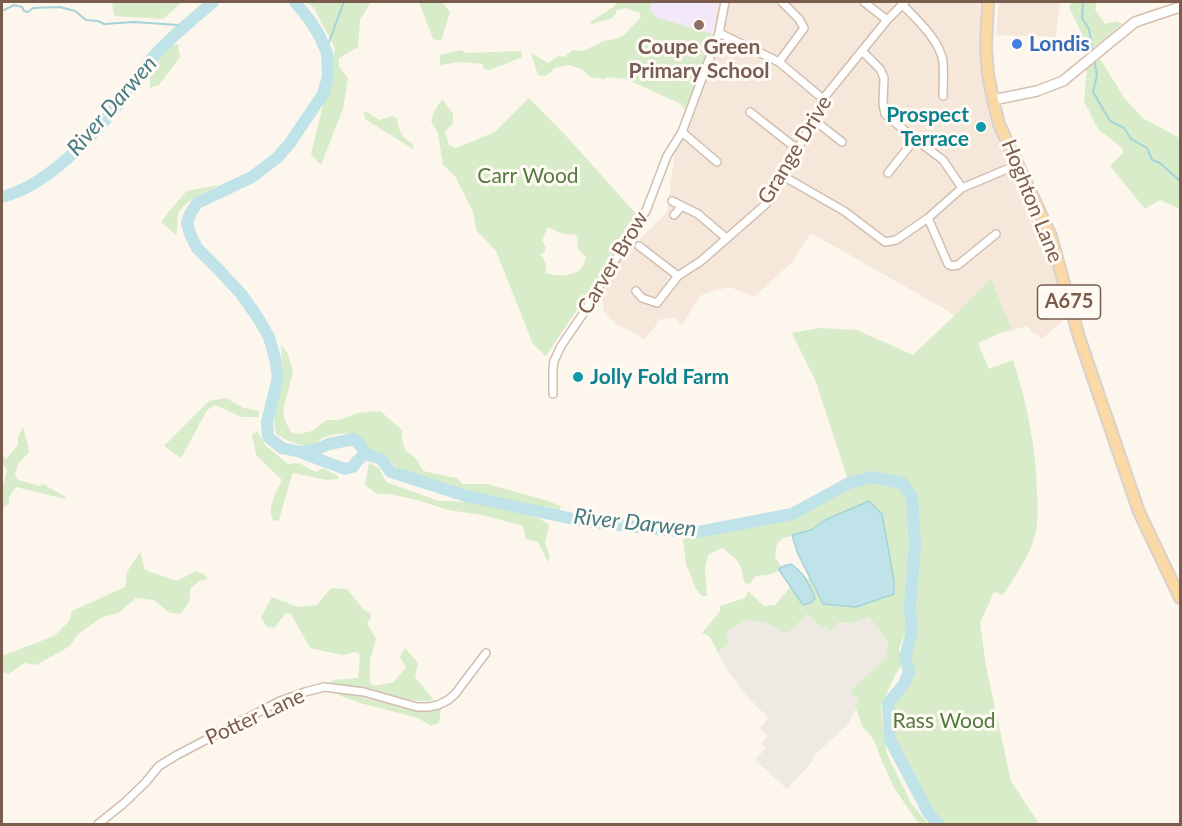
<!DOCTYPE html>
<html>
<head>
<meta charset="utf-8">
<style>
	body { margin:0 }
	#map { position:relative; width:1182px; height:826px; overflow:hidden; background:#fdf6ec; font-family:Lato,sans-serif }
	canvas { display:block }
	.frame { position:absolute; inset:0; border:3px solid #7a5c4d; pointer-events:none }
</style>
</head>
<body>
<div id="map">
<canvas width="1182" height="826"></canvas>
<div class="frame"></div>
</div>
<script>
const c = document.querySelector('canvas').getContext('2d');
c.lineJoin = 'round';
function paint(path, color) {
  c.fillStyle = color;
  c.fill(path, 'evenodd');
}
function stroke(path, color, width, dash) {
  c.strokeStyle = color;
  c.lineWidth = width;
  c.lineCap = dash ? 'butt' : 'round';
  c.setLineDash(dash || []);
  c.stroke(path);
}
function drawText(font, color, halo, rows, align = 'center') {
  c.font = font + ' Lato,sans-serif';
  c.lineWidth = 6;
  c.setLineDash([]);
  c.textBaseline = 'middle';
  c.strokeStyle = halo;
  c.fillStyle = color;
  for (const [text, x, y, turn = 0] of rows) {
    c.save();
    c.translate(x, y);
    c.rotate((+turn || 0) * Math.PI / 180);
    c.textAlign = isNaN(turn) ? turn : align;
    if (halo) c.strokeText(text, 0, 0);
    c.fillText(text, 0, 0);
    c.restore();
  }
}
paint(new Path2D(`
	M718 2H980L981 51 987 99 996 128 1008 156 1041 224 1067 317 1042 339 1031 331 1028 326 1012 330 991 278 955 315 811 233 793 261 754 297 730 287 712 291 700 296 682 325 674 317 658 320 655 327 644 339 615 323 604 312 602 297 604 286 632 239 637 242 667 212 675 150 699 81 712 34Z
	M999 2H1060L1056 37 996 35Z`), '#f5e8da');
paint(new Path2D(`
	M807 614 820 628 824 626 830 632 839 622 845 624 858 621 869 615 888 643V652L886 657 852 690V696L857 695 859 702 854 703 856 710 848 724 814 756 812 762 787 789 755 760 766 748 761 744 768 736 760 728 768 718 744 693 725 667 718 653 730 642 724 634 738 623 755 619 789 631Z`), '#efe9e4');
paint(new Path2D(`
	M652 2H718L712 34 656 17 649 10Z`), '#f3e8fa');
paint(new Path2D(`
	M112 2H182L163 19 114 16Z
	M306 2H371L360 20 358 47 339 58V67L348 78 343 109 321 165 311 154 331 73 335 48 314 8Z
	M419 2H442L450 12 441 41 433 39Z
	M618 2H652L650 10 656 17 712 34 699 81 688 112 679 103 626 79 607 77 605 79 590 77 582 69 569 65 555 68 546 76 538 75 531 53 548 63 558 56 564 57 573 50 583 51 604 41 615 39 624 35 641 17 640 13 626 8 617 10 614 17C607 20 600 21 593 24L589 23 613 7Z
	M1072 2H1097L1095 9 1105 24 1118 21 1122 24 1097 45 1082 52V34L1069 7Z
	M178 44 180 57 159 85 150 88V73L168 47Z
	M462 50 466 53 521 51 522 57 490 70 484 69 482 64 460 62 440 65V55Z
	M1100 59 1125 99 1144 119 1180 138V209L1160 200 1145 209 1110 166 1123 153 1122 148 1098 129 1084 101 1087 68Z
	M529 98 569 139 637 215 594 284 546 356 533 344 496 251 476 230 473 212 455 176 443 165 438 133 431 121 434 112 442 99 453 114V123L445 132 449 145 456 148 495 132ZM548 227C556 231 564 236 574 234L578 238 577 248 586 257C583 276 563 278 546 273V263L540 254 544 253 546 247 542 241Z
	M364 112H367L379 120 393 116 397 119C398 130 403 139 413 144V149L365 119Z
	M219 185C207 191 181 202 178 215 176 221 179 226 176 235L161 222 170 210 187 191Z
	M991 278 1012 330 1000 333 978 343 989 369 1013 360C1027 403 1036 447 1037 492 1038 511 1039 529 1031 547 1024 564 1013 579 1003 595L994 592 980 623 986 666 1011 781 1039 824H943L933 811 893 739 890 704 905 687 911 672 908 657 914 632 912 607 917 545 915 497 903 481 871 474 848 480 816 382 792 333 819 328 857 330 913 355 955 315Z
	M281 345 288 354 293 372 283 410 285 421 291 432 299 434 312 431 327 420H340L357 413 380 411 402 430C402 439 402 446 408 453 411 455 414 456 416 459 420 462 419 468 424 471 426 472 452 477 457 478L463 484H487L548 501 561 506 559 512 545 506 543 509C497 498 451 489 407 473 390 467 390 452 368 450L359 436C347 433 336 433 325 437 316 441 315 447 303 445 293 444 285 439 276 434L274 423 277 397 283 372Z
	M226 398 244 408 259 411V417H242L215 405 207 410 181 458 164 446 209 401Z
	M23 427 28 446 29 452 18 464 15 474 18 480 40 486 43 484 66 497 65 499 16 487 9 497V503L2 509V489L7 470 4 466 2 465V455L6 459 18 445V436Z
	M257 431 265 445 288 464 299 463 316 472 323 468 338 476V479L327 480 293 473 291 478 279 520 273 521C267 507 276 493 282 480L256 455 252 435Z
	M369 463 379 468 386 482 439 501 474 502 539 518 549 525 545 542 550 557 548 562 538 542 526 539 523 526 482 515 448 510 417 500 389 494H377L365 485Z
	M873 480 899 486 910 498 912 545 906 632 899 648 902 665 896 673 881 706 885 743 887 754 911 803 928 824H919L894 788 878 752 877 746 869 733 863 728 854 703 859 702 857 695 852 696V690L886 657 888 643 869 616C859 621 850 625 839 622L830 632 824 626 821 628 807 614 789 632 783 633C777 627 773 626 766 623 747 617 739 622 725 634L730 642 718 653C714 645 712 635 702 633L720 611V606L745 598 748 591 764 606 775 605 791 586 803 605 815 598 807 579 810 578 823 604 825 520 811 530 783 538 777 544 775 556 781 567C774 577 764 574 754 577L751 583 746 584C743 579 743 576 742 570 739 560 730 554 722 548L708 555 705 570 707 596H702L696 589 686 564 683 539 796 517 850 485Z
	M140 552 145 570 177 581 196 571 205 575 208 579 199 581 190 589V600L181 614 170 613 154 600 136 598 118 613 102 617 78 634 70 646 36 665 24 663 9 674 2 672V656L54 636 69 621 72 611 125 587 127 572Z
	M331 588 347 589 364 610 370 613 371 618 367 623 376 639 370 660V683L374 686 394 682 406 667 400 657 405 648 418 663 415 677 433 699 427 701H415L330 683 333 680 358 678 360 655 356 652 342 655 310 648 291 614 286 613 274 628 266 626 261 617 272 597 298 607 317 605Z
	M339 692 423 711 441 709 439 723 431 726 418 718 360 703 338 695Z`), '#d8ecc9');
const water = new Path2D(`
	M869 501 882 514 894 581V594L856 607 823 604 798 554 792 535 811 530 825 520Z
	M791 564C805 574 808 582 815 598L812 602 803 605 779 570 781 567Z`);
paint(water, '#bfe3e8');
stroke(water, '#a5d3da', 1.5);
stroke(new Path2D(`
	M1083 2 1082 18 1089 29 1093 53
	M2 11 14 5 22 7 24 11 28 12 33 8 60 7 75 11 86 20 98 21 104 24 134 22 178 25
	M326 50 344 2
	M1094 59 1097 75 1093 92 1110 121 1124 128 1131 139 1147 148 1152 160 1160 163 1180 181`), '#a5d3da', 2);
stroke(new Path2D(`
	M295 2 309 19 319 35 327 53 328 77 323 94 290 143 278 157 252 177 197 203 190 214 187 223 190 234 197 248 220 271 242 295 258 318 269 337 275 358 278 377 267 422 268 437 282 448 301 452 317 449 329 444 354 439 360 445 365 454 381 459 391 472 466 496 583 521 693 533 792 514 849 483 872 477 902 483 912 497 915 545 910 607 912 632 905 657 909 672 904 684 888 703 890 740 929 814 938 824
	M2 197C46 186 92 138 119 103 127 92 134 80 143 69 163 43 189 23 213 2
	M302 453 345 469 353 467 357 461 365 454`), '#bfe3e8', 12);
const street = new Path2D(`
	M864 2 887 20
	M902 4C917 20 940 40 943 62 944 73 943 85 943 96
	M719 33 779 62 823 99
	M862 51 880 69 884 78 883 104 885 114 915 139 943 160 962 188
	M779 62 804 28 799 19 782 2
	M750 112 797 149
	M814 120 842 142
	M682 132 717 162
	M888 173 915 139
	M783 176 844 211 885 242 896 240 928 218 962 188 1019 164
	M672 201 698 214 726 238
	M674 215 682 206
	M928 218 948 264 952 266 958 265 996 234
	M639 246 678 276
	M636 291 642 298 657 303 678 276 701 261 766 204 814 120 823 99 887 20 905 2
	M553 394V369L554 361 561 346 585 311 608 271 646 211 667 156 682 132 719 33 725 2
	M98 824 123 804 145 783 159 766 177 755 280 701 305 692 324 687 364 692 417 707H428L438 705 448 700 455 694 486 653`);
const secondary = new Path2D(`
	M993 100 1037 91 1063 81 1135 22 1180 7`);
const primary = new Path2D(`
	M988 2 986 48 988 74 993 100 999 124 1051 236 1079 337 1139 512 1180 598`);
stroke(street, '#d1beb0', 10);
stroke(secondary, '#d6c0b0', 12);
stroke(primary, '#dad1cd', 14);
stroke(street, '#fff', 7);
stroke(secondary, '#fff', 9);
stroke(primary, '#fbd9a5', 10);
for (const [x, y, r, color] of [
	[699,25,6,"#8d6e63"],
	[1017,44,6,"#3f7fe0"],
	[981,127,6,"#0f9aa8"],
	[578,377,6,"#0f9aa8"]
]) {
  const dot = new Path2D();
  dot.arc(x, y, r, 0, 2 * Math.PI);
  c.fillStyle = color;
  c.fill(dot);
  stroke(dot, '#fffaf3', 2);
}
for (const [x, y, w] of [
	[1069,302,63]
]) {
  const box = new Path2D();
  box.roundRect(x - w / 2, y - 17, w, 34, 4.5);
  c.fillStyle = '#fffaf3';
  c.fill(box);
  stroke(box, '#7a5c4d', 1.5);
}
drawText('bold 20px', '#7a5c4d', null, [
	["A675",1069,302]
]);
drawText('bold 21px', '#366cbe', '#fffaf3', [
	["Londis",1029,44]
], 'left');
drawText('bold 21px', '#785e54', '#fffaf3', [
	["Coupe Green",699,47],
	["Primary School",699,71]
]);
drawText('bold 21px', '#0d838f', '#fffaf3', [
	["Prospect",969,115],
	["Terrace",969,139],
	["Jolly Fold Farm",590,377,"left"]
], 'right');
drawText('21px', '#7a5c4d', '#fffaf3', [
	["Grange Drive",795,150,-59],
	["Hoghton Lane",1032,201,68],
	["Carver Brow",613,263,-59],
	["Potter Lane",255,717,-25]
]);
drawText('21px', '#537a41', '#fffaf3', [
	["Carr Wood",528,176],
	["Rass Wood",944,721]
]);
drawText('italic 22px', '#437c86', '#fffaf3', [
	["River Darwen",112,106,-49],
	["River Darwen",635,523,6]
]);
</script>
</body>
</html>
